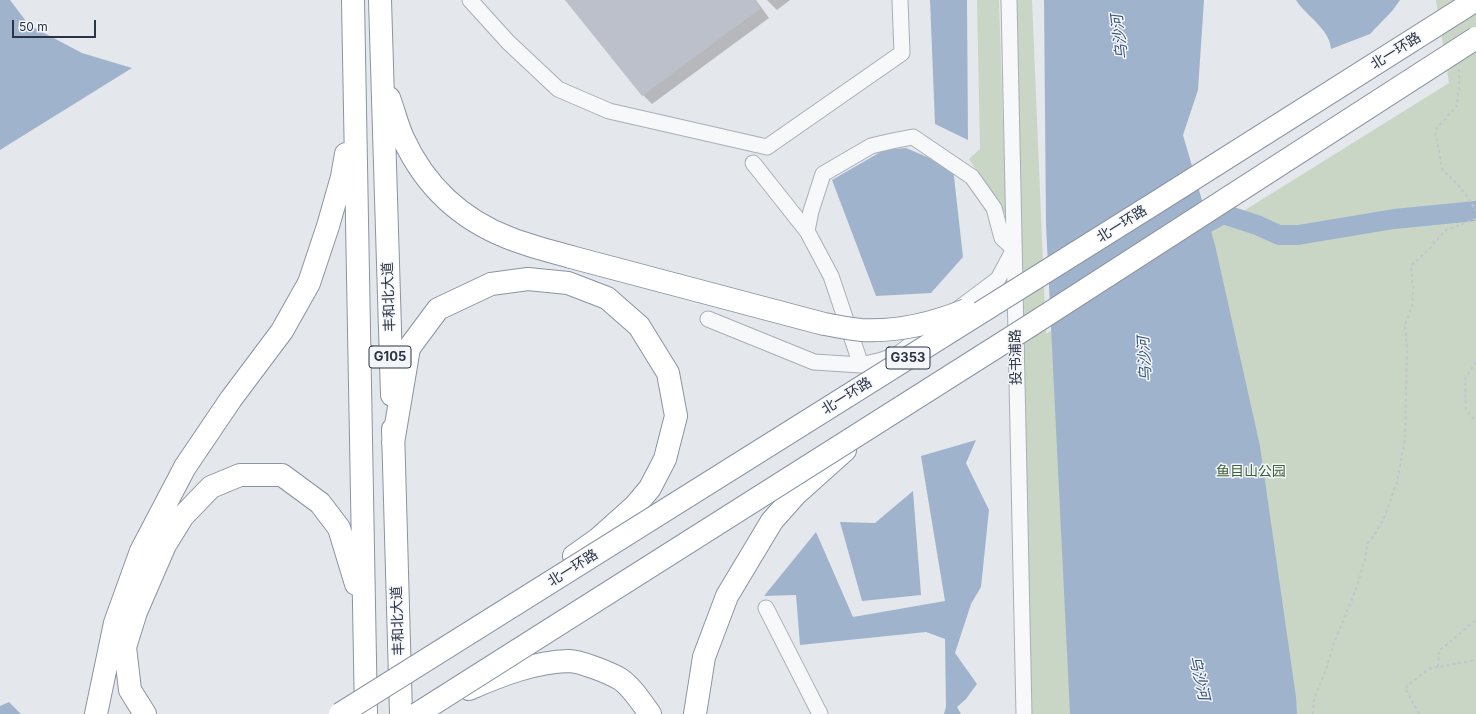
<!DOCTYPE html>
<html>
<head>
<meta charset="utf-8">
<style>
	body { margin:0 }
	#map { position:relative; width:1476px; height:714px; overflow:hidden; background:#e4e7ec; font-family:Inter,sans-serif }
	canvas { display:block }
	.scale { position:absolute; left:12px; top:20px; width:84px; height:18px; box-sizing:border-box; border:2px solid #2b3445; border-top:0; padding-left:5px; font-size:12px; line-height:14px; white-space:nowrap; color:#2b3445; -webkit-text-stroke:3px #f4f6f9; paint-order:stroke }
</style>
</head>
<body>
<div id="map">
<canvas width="1476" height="714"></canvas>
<div class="scale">50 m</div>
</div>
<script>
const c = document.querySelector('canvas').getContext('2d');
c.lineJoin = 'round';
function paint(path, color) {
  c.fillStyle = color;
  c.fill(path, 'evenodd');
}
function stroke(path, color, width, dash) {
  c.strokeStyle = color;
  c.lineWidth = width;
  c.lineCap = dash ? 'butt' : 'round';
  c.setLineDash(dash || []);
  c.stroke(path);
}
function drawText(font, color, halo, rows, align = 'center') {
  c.font = font + ' Inter,"Noto Sans SC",sans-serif';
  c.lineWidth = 3;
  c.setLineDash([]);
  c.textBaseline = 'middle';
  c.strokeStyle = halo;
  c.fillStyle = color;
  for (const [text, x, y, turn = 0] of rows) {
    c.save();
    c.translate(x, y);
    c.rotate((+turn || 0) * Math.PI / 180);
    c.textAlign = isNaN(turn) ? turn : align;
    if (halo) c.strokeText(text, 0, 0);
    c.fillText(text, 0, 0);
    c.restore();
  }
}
paint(new Path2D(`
	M977 0H999L1006 215 969 159 980 149Z
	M1009 0H1032L1046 334 1449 83 1436 0H1476V714H1029Z`), '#c9d6c5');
paint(new Path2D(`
	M0 0H10L29 25 82 53 132 68 0 150Z
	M930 0H967L968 140 935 124Z
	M1044 0H1204L1198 90 1183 135 1215 245 1260 446 1296 697 1297 714H1070L1046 225Z
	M1296 0H1400L1393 10 1370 34 1331 49C1330 29 1306 16 1296 0Z
	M906 148 953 168 963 257 931 293 876 296 832 180 884 150Z
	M976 440 966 463 989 510 981 587 971 604 955 653 977 684 966 699 957 707 961 714H944L946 707 945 639 926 632 800 645 796 595 764 596 816 532 853 617 945 601 921 456Z
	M913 491 921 595 862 601 840 522 875 523Z
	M9 702 21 714H0V706Z`), '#9fb4cc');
paint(new Path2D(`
	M566 0H756L769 18 652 104 643 95Z
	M767 0H790L777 10Z`), '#0003');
stroke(new Path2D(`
	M1201 226 1223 214 1257 225 1279 235H1298L1394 219 1476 211`), '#9fb4cc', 20);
paint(new Path2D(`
	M565 0H755L761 8 642 96Z`), '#bbc0ca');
const minor = new Path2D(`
	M470 0 508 42 558 89 609 111 767 147 902 53 900 0
	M1009 0 1024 714
	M753 163 807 231 831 276 861 365
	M708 319 814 362 861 365 882 360 898 354 998 279 1014 249 1002 238 994 208 972 177 913 137 892 141 871 146 823 174 811 211 807 231
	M766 608 820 714`);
const highway = new Path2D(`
	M353 0 366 714
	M380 0 392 395
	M389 98C394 111 397 125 403 138 425 186 460 219 509 238 529 246 550 251 571 257
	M393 429 401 714
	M393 443 409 348 438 309 491 284 528 279 568 283 607 298 639 326 668 373 676 416 665 459 650 488 635 506 598 539 574 556
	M469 689C501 675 534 662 569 661 580 661 610 673 620 679 631 686 642 703 650 714
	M96 714 115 623 141 551 185 467 231 399 282 331 309 283 328 226 342 177 346 154
	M145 714 130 690 125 647 136 612 165 545 183 516 211 487 240 475H282L320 503 339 528 356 584
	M695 714 704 657 727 596 772 521 796 494 845 450`);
stroke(minor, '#a9aeb7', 17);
stroke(highway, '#8b94a3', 24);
stroke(new Path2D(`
	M1459 69V84L1457 106 1435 130 1442 169 1461 188 1476 210
	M1476 362 1465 379 1466 409 1476 422
	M1438 667 1439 651 1476 620
	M1313 714 1314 699 1326 670 1333 645 1355 592 1365 559 1367 544 1375 534 1384 518 1397 482 1405 438 1407 349 1405 325 1412 306 1413 289 1411 266 1429 249 1446 230 1476 219
	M1419 714 1405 688 1428 669 1476 660`), '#c2c5cb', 2, [3, 3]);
stroke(minor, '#f7f8fa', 15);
stroke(highway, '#fff', 22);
const highwayBridge = new Path2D(`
	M571 257 824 324C836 326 849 329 861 330 896 332 934 323 966 310
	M340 714 1160 200 1476 0
	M417 714 1031 325 1476 38`);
stroke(highwayBridge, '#8b94a3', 24, []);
stroke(highwayBridge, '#fff', 22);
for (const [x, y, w] of [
	[390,357,42],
	[908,358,44]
]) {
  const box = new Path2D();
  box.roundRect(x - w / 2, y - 11, w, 22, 3);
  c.fillStyle = '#f4f6f9';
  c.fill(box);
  stroke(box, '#2b3445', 1);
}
drawText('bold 13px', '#2b3445', null, [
	["G105",390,357],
	["G353",908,358]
]);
drawText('14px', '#2b3445', '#f4f6f9', [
	["北一环路",1396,51,-32],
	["北一环路",1122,224,-32],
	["丰和北大道",389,297,-92],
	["投书浦路",1016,357,-91],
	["北一环路",847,396,-32],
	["北一环路",573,568,-32],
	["丰和北大道",398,621,-92]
]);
drawText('14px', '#3f6138', '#f4f6f9', [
	["鱼目山公园",1251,472]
]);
drawText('italic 15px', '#34527a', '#f4f6f9', [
	["乌沙河",1120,37,-97],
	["乌沙河",1145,359,-93],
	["乌沙河",1199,678,77]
]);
</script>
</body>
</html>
